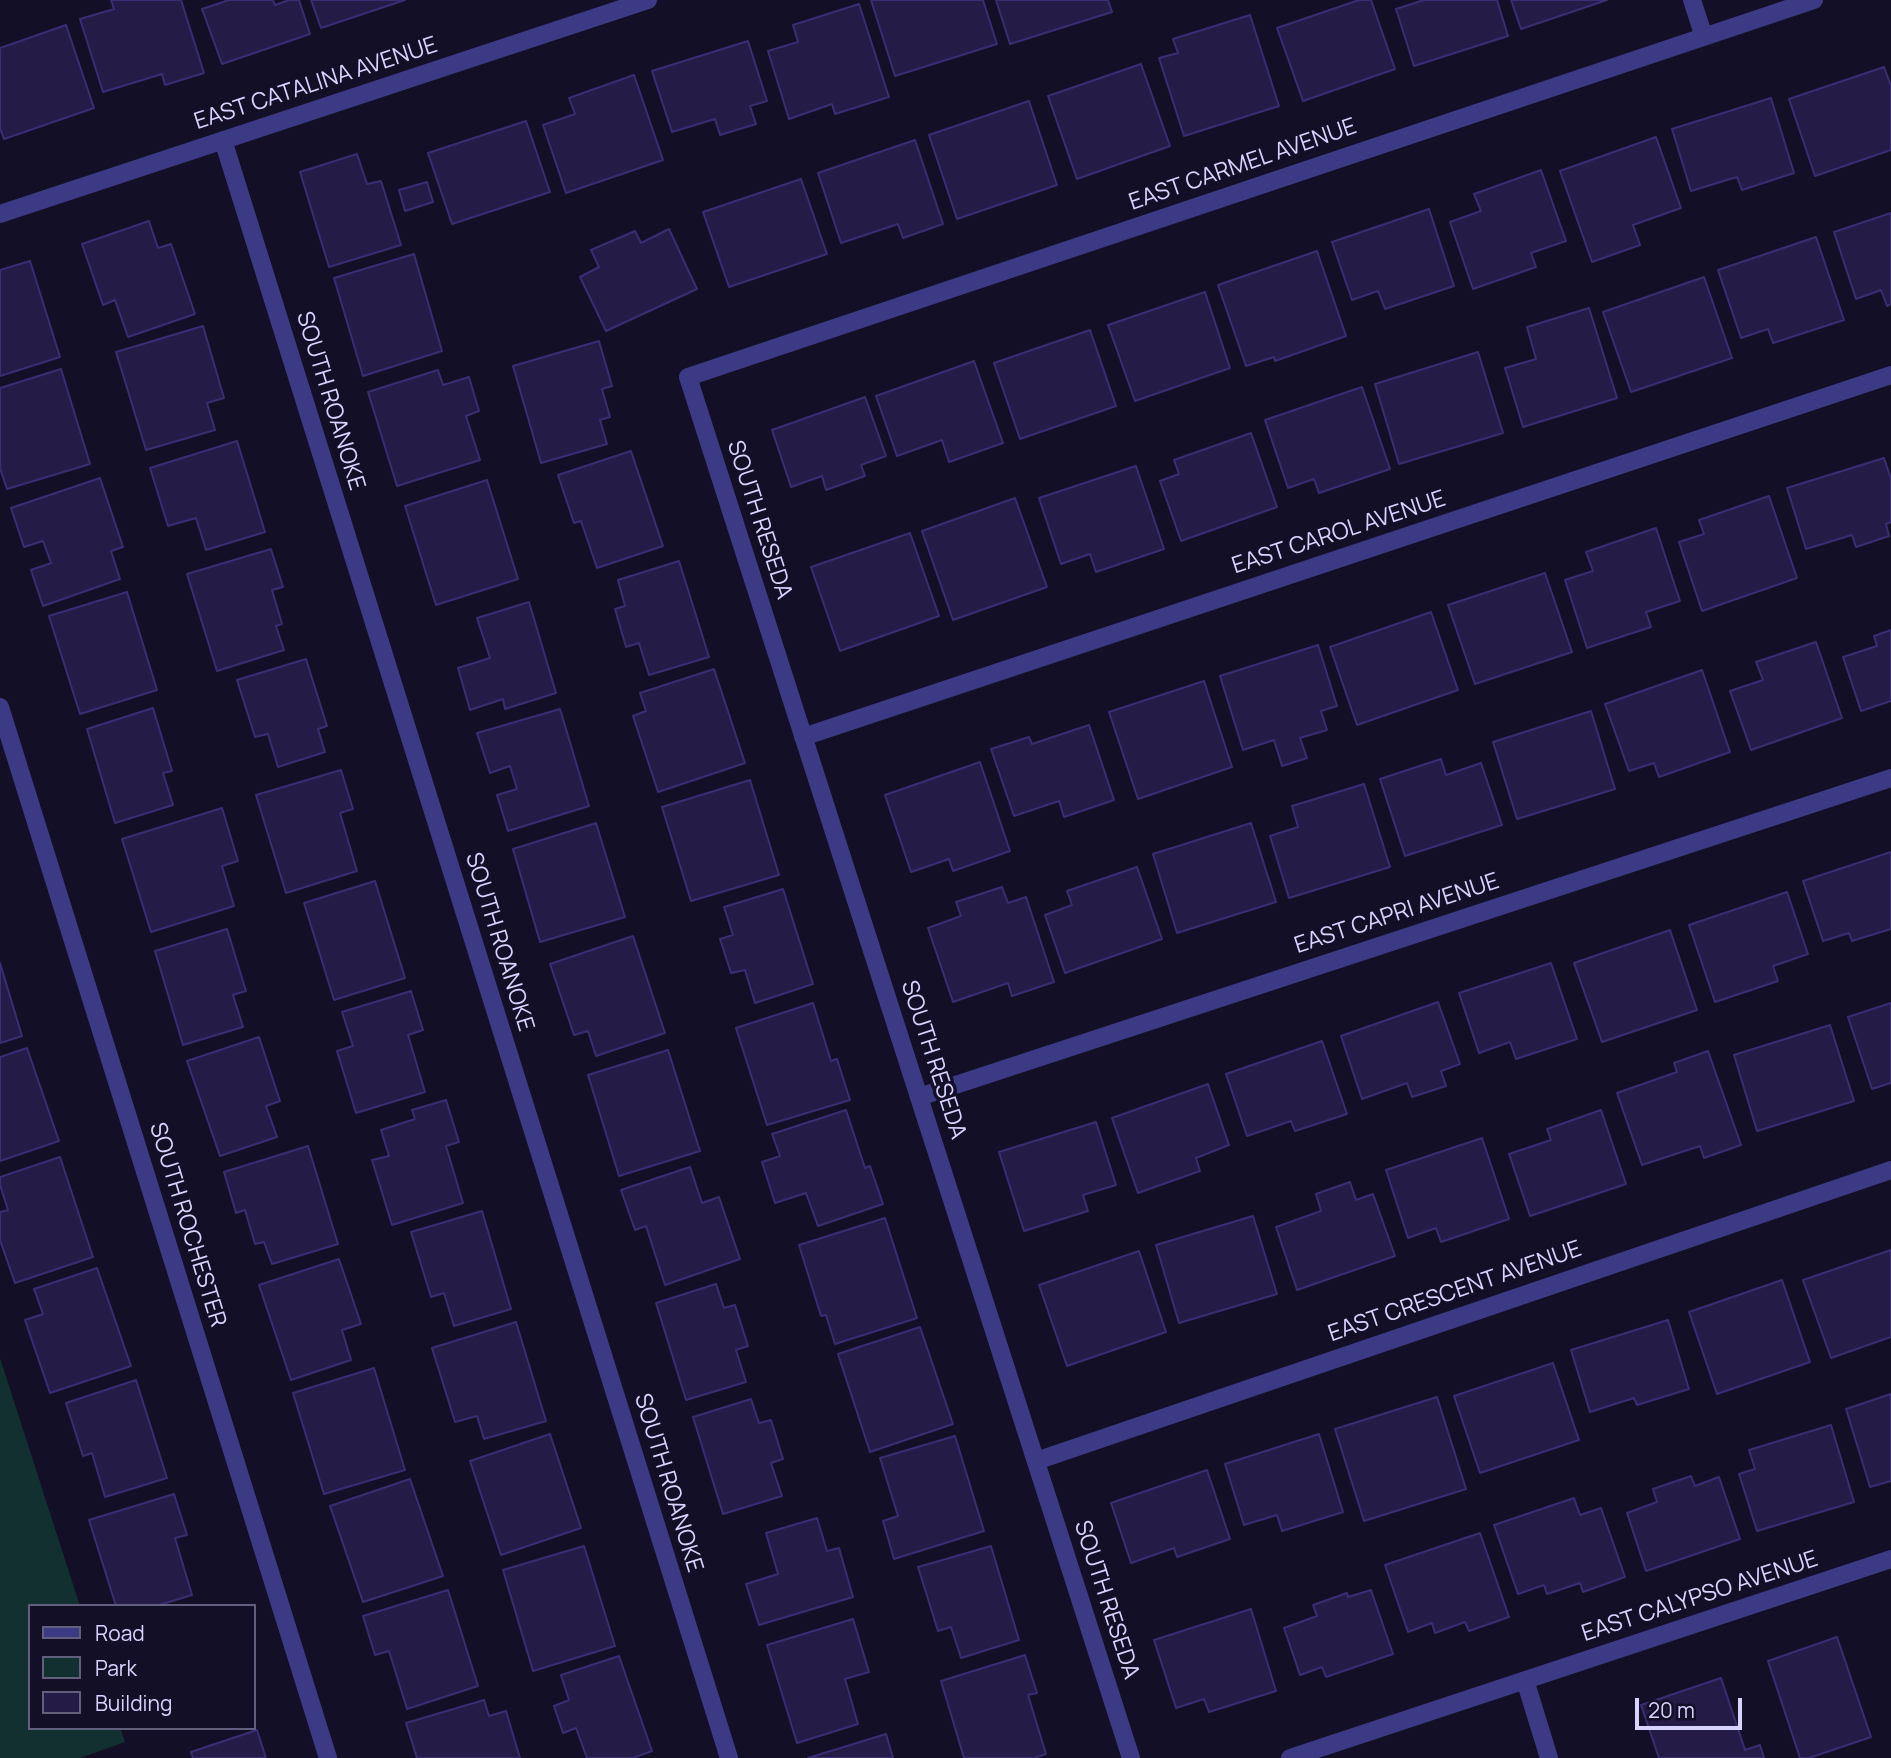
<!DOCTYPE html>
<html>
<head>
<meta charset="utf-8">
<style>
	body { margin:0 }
	#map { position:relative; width:1891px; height:1758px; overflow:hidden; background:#130f26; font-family:Manrope,sans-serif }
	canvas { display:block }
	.legend { position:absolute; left:28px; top:1604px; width:228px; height:126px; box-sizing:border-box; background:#130f26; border:2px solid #625e7d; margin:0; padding:9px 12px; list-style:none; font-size:21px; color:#d9d4ff }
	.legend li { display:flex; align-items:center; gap:14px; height:35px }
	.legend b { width:35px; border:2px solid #625e7d }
	.scale { position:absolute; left:1635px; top:1698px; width:107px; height:32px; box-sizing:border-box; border:4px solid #d9d4ff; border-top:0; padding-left:9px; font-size:21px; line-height:24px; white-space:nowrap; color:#d9d4ff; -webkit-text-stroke:5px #130f26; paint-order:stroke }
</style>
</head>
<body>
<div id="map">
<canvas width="1891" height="1758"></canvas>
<ul class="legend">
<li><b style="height:9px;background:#3d3a85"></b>Road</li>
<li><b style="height:19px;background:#12302f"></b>Park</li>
<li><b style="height:19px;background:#241b47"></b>Building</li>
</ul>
<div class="scale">20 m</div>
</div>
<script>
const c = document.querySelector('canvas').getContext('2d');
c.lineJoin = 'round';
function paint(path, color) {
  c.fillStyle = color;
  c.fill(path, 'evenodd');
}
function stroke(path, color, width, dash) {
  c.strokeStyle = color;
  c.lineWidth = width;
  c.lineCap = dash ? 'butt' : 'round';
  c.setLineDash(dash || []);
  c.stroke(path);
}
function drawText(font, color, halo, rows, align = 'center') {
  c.font = font + ' Manrope,sans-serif';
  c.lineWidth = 7;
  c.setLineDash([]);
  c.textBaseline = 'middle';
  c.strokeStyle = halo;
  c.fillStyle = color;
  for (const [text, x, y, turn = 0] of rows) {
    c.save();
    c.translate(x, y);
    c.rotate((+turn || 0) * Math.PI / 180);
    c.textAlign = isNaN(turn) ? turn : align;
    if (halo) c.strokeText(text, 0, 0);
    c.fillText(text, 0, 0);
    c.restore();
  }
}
paint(new Path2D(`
	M0 1358 80 1606H30V1728H120L125 1742 80 1758H0Z`), '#12302f');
const building = new Path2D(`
	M111 0H181L204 73 165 85 162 74 103 92 80 19 114 9Z
	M229 0H273L275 5 289 0H299L310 34 222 64 202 9Z
	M311 0H405L321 28Z
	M871 0H983L997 44 895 76Z
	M996 0H1108L1112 12 1010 44Z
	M1359 0H1371L1395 69 1303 101 1277 28Z
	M1424 0H1497L1508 36 1414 66 1396 9Z
	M1511 0H1607L1521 29Z
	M859 4 889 97 835 114 832 104 789 119 768 51 798 42 793 25Z
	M1250 15 1279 106 1184 136 1159 58 1178 53 1173 39Z
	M66 25 94 108 4 139 0 128V48Z
	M748 41 767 101 750 106 756 124 720 135 715 119 672 132 652 71Z
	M1141 64 1170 146 1077 179 1048 96Z
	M1884 67 1891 86V150L1815 176 1789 99Z
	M634 75 663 160 566 193 543 125 575 114 569 98Z
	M1771 98 1794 173 1742 190 1737 177 1691 191 1672 129Z
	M1029 101 1057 185 957 219 929 135Z
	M526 121 550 192 452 224 428 153Z
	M1656 137 1681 208 1633 225 1640 245 1592 262 1560 171Z
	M915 140 943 224 903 238 898 224 841 243 818 173Z
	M357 154 367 184 381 181 401 245 329 267 300 172Z
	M1541 170 1566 241 1531 253 1536 267 1473 289 1450 222 1481 211 1474 194Z
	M801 179 827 254 729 287 703 212Z
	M427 182 433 202 405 211 399 190Z
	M1429 209 1454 286 1385 309 1378 291 1352 300 1332 242Z
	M1891 213V304L1887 306 1881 290 1856 299 1834 232Z
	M149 221 158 248 171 244 195 314 128 337 115 300 103 305 82 244Z
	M669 229 697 289 606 331 580 277 599 267 591 250 635 231 641 243Z
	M1816 237 1844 320 1773 343 1768 329 1741 338 1718 270Z
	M1317 251 1346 336 1275 361 1274 357 1246 366 1218 285Z
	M414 254 442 351 363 376 334 278Z
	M30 261 60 357 0 376V270Z
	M1704 277 1732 358 1631 392 1603 312Z
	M1205 292 1230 368 1135 401 1108 325Z
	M1589 308 1617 398 1523 427 1505 368 1536 359 1527 327Z
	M203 326 224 398 207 403 215 430 146 450 116 352Z
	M1090 330 1116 406 1020 439 994 363Z
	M599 341 612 386 602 389 610 417 600 420 607 444 541 463 513 366Z
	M1478 352 1503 433 1399 464 1375 384Z
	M974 361 1003 443 949 462 942 440 897 456 876 396Z
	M61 369 90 464 7 489 0 468V388Z
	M438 370 443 385 469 377 479 411 466 416 480 460 397 486 368 392Z
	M1362 387 1390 469 1319 493 1314 479 1288 488 1265 420Z
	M865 397 886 456 861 465 865 476 826 490 822 476 791 487 772 430Z
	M1251 433 1277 507 1181 541 1160 481 1179 474 1174 460Z
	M237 441 265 532 206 550 196 518 168 526 150 468Z
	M631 451 663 546 597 568 581 521 574 523 558 475Z
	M1884 458 1891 479V522L1886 524 1889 536 1856 547 1852 535 1806 549 1787 488Z
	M1136 466 1164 549 1096 572 1090 554 1061 564 1039 498Z
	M100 478 123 547 111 551 120 579 43 606 31 570 51 563 43 541 24 547 11 508Z
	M487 480 518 579 436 605 405 506Z
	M1769 496 1797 578 1702 611 1679 542 1704 534 1699 520Z
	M1015 498 1047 587 953 620 922 531Z
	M1656 528 1680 601 1646 612 1651 627 1587 648 1565 580 1593 571 1586 552Z
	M910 533 939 616 840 651 811 567Z
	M271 549 283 587 272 590 282 624 276 626 284 650 217 671 187 574Z
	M679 561 709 657 649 675 639 643 626 647 615 609 625 606 618 580Z
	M1545 573 1572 652 1475 684 1448 605Z
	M127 592 157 690 80 714 49 616Z
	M529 602 556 693 505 709 503 699 470 710 458 668 490 658 477 618Z
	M1431 612 1458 690 1357 725 1330 647Z
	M1891 630V701L1861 711 1843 657 1877 646 1874 636Z
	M1816 642 1842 718 1751 750 1730 691 1763 680 1756 662Z
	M1318 645 1337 706 1321 711 1327 730 1300 738 1307 758 1282 766 1274 740 1243 750 1220 676Z
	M306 659 327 726 318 729 325 752 278 767 268 734 255 737 237 680Z
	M714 669 745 763 658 792 633 716 646 711 640 693Z
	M1702 670 1730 752 1659 777 1654 763 1629 771 1605 704Z
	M1204 681 1232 767 1138 799 1109 712Z
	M153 708 172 771 163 773 173 805 115 823 87 729Z
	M560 709 589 806 508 831 497 795 517 789 510 766 490 773 477 733Z
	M1591 711 1615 789 1517 819 1493 742Z
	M1089 725 1114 800 1064 817 1059 801 1014 816 991 749 1029 737 1032 744Z
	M1441 759 1446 775 1481 763 1502 825 1405 856 1380 779Z
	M980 762 1010 851 953 871 949 859 911 872 885 795Z
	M341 770 353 809 340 813 357 871 286 893 256 795Z
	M750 780 779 875 691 901 662 807Z
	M1364 784 1390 867 1289 898 1270 836 1298 827 1292 806Z
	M222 808 238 861 222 866 234 906 151 932 122 839Z
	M596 823 625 917 540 942 513 849Z
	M1251 823 1276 902 1177 933 1153 854Z
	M1891 852V929L1852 941 1849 933 1823 941 1803 881Z
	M1137 867 1162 939 1065 973 1045 915 1072 905 1067 891Z
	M375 881 405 978 334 1000 304 903Z
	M1002 887 1008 903 1026 897 1054 982 1012 996 1008 983 953 1002 928 928 961 916 956 902Z
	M783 889 813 984 755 1003 745 970 731 973 720 939 733 935 724 907Z
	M1787 892 1808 954 1773 966 1778 981 1715 1002 1689 925Z
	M227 929 246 991 233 995 243 1027 183 1045 155 951Z
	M1670 930 1697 1010 1602 1042 1574 963Z
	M633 936 665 1033 596 1056 588 1031 574 1035 550 964Z
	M0 963 22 1036 0 1043Z
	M1551 963 1577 1039 1516 1059 1510 1042 1479 1053 1459 993Z
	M411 991 423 1030 408 1035 425 1092 356 1113 337 1051 353 1046 342 1012Z
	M1438 1002 1460 1064 1441 1071 1446 1086 1412 1097 1407 1083 1362 1099 1341 1036Z
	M813 1003 831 1061 837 1059 850 1100 767 1125 736 1028Z
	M1891 1003V1083L1872 1089 1848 1017Z
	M1830 1025 1854 1101 1757 1131 1734 1055Z
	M259 1037 280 1101 266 1106 277 1137 220 1156 187 1061Z
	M1322 1041 1347 1114 1295 1131 1291 1121 1247 1136 1226 1074Z
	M27 1048 59 1141 0 1161V1057Z
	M668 1050 700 1151 619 1176 588 1075Z
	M1708 1051 1741 1145 1704 1158 1700 1146 1642 1165 1617 1093 1677 1072 1674 1063Z
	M1208 1084 1229 1145 1196 1158 1200 1171 1138 1193 1112 1118Z
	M446 1100 459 1142 446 1146 463 1203 392 1225 372 1160 389 1156 381 1130 415 1119 412 1110Z
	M846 1110 865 1168 870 1166 883 1204 818 1226 806 1193 775 1203 762 1162 780 1156 772 1134Z
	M1601 1110 1626 1184 1530 1216 1509 1154 1551 1140 1547 1129Z
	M1096 1122 1116 1185 1083 1195 1088 1211 1024 1231 999 1152Z
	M1482 1138 1509 1219 1441 1242 1436 1228 1408 1238 1386 1170Z
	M308 1146 338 1244 272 1264 264 1242 255 1244 245 1210 236 1213 224 1172Z
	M60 1157 93 1257 15 1283 0 1240V1212L8 1210 0 1185V1177Z
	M690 1167 702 1203 719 1197 740 1259 665 1285 646 1226 635 1230 621 1190Z
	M1350 1182 1356 1200 1373 1194 1395 1256 1297 1290 1276 1227 1321 1211 1316 1194Z
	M482 1211 511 1309 454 1326 444 1293 431 1297 411 1232Z
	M1253 1216 1277 1294 1179 1323 1156 1245Z
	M885 1218 917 1318 835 1344 826 1315 821 1316 799 1245Z
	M1891 1250V1337L1831 1358 1803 1280Z
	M1139 1251 1166 1332 1067 1366 1039 1285Z
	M339 1259 361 1324 342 1330 351 1360 291 1380 259 1285Z
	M97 1268 131 1366 50 1393 25 1320 43 1314 34 1289Z
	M1782 1280 1810 1362 1717 1394 1689 1312Z
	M716 1284 724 1308 735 1305 748 1346 736 1350 746 1382 686 1400 656 1303Z
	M1668 1320 1689 1389 1637 1405 1634 1398 1590 1412 1571 1350Z
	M516 1322 546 1421 484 1439 477 1416 455 1422 432 1348Z
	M920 1327 953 1424 870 1452 838 1354Z
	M1553 1363 1579 1440 1480 1473 1454 1396Z
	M374 1368 405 1470 324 1494 293 1393Z
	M136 1380 167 1478 105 1497 92 1453 83 1456 66 1403Z
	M1891 1394V1481L1870 1487 1846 1409Z
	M1437 1397 1466 1489 1364 1521 1335 1429Z
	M751 1399 759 1423 771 1420 783 1459 771 1463 782 1496 723 1514 693 1417Z
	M1831 1425 1854 1502 1757 1531 1739 1474 1755 1469 1749 1450Z
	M550 1434 581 1528 501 1555 470 1461Z
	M1319 1434 1343 1512 1282 1531 1277 1515 1244 1525 1225 1464Z
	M955 1436 984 1531 894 1559 883 1521 898 1516 880 1458Z
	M1207 1470 1230 1539 1177 1557 1174 1548 1131 1563 1111 1503Z
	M1691 1476 1695 1486 1719 1477 1740 1539 1646 1571 1627 1513 1657 1502 1653 1489Z
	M410 1479 443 1576 363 1602 330 1506Z
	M174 1494 187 1535 175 1538 192 1595 156 1606H116L89 1520Z
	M1574 1498 1580 1515 1601 1508 1625 1577 1583 1592 1580 1583 1547 1594 1544 1585 1518 1594 1494 1525Z
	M817 1518 827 1551 839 1548 853 1597 759 1625 746 1584 778 1574 766 1533Z
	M1480 1533 1509 1617 1469 1631 1465 1622 1435 1633 1432 1623 1408 1632 1385 1565Z
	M584 1546 615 1646 533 1671 503 1570Z
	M991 1546 1019 1640 961 1658 951 1627 938 1631 918 1567Z
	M448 1590 478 1686 407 1709 389 1651 375 1655 363 1616Z
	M1371 1590 1393 1654 1326 1677 1322 1667 1300 1675 1284 1628 1317 1616 1313 1605 1347 1593 1348 1597Z
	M1251 1609 1276 1691 1209 1712 1204 1699 1176 1708 1154 1640Z
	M853 1619 869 1672 845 1679 858 1724 797 1743 767 1645Z
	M1837 1637 1871 1737 1809 1758H1800L1768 1661Z
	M1025 1655 1037 1693 1028 1695 1046 1754 1034 1758H964L941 1681Z
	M619 1656 652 1751 633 1758H587L576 1728 563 1733 554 1706 569 1700 561 1675Z
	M1721 1678 1745 1750 1760 1745 1764 1758H1659L1641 1705Z
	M484 1700 489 1716 506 1711 520 1758H417L406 1723Z
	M257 1730 266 1758H193L191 1752Z
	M886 1734 893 1758H808Z`);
paint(building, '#241b47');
stroke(building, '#3b2d73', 2);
stroke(new Path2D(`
	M1692 0 1704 37
	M223 140 729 1758
	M0 214 648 0
	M0 707 328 1758
	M803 737 1891 375
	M919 1097 1891 778
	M1036 1461 1891 1170
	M1525 1680 1549 1758
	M1131 1758 688 377 1814 0
	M1290 1758 1891 1559`), '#3d3a85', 18);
drawText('23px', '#d9d4ff', '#130f26', [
	["EAST CATALINA AVENUE",316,84,-18],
	["EAST CARMEL AVENUE",1243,165,-19],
	["SOUTH ROANOKE",330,401,73],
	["SOUTH RESEDA",759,520,72],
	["EAST CAROL AVENUE",1339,533,-18],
	["EAST CAPRI AVENUE",1397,914,-18],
	["SOUTH ROANOKE",499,942,73],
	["SOUTH RESEDA",933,1060,72],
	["SOUTH ROCHESTER",187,1225,73],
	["EAST CRESCENT AVENUE",1455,1292,-19],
	["SOUTH ROANOKE",668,1483,73],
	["EAST CALYPSO AVENUE",1700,1597,-18],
	["SOUTH RESEDA",1106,1600,72]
]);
</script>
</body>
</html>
